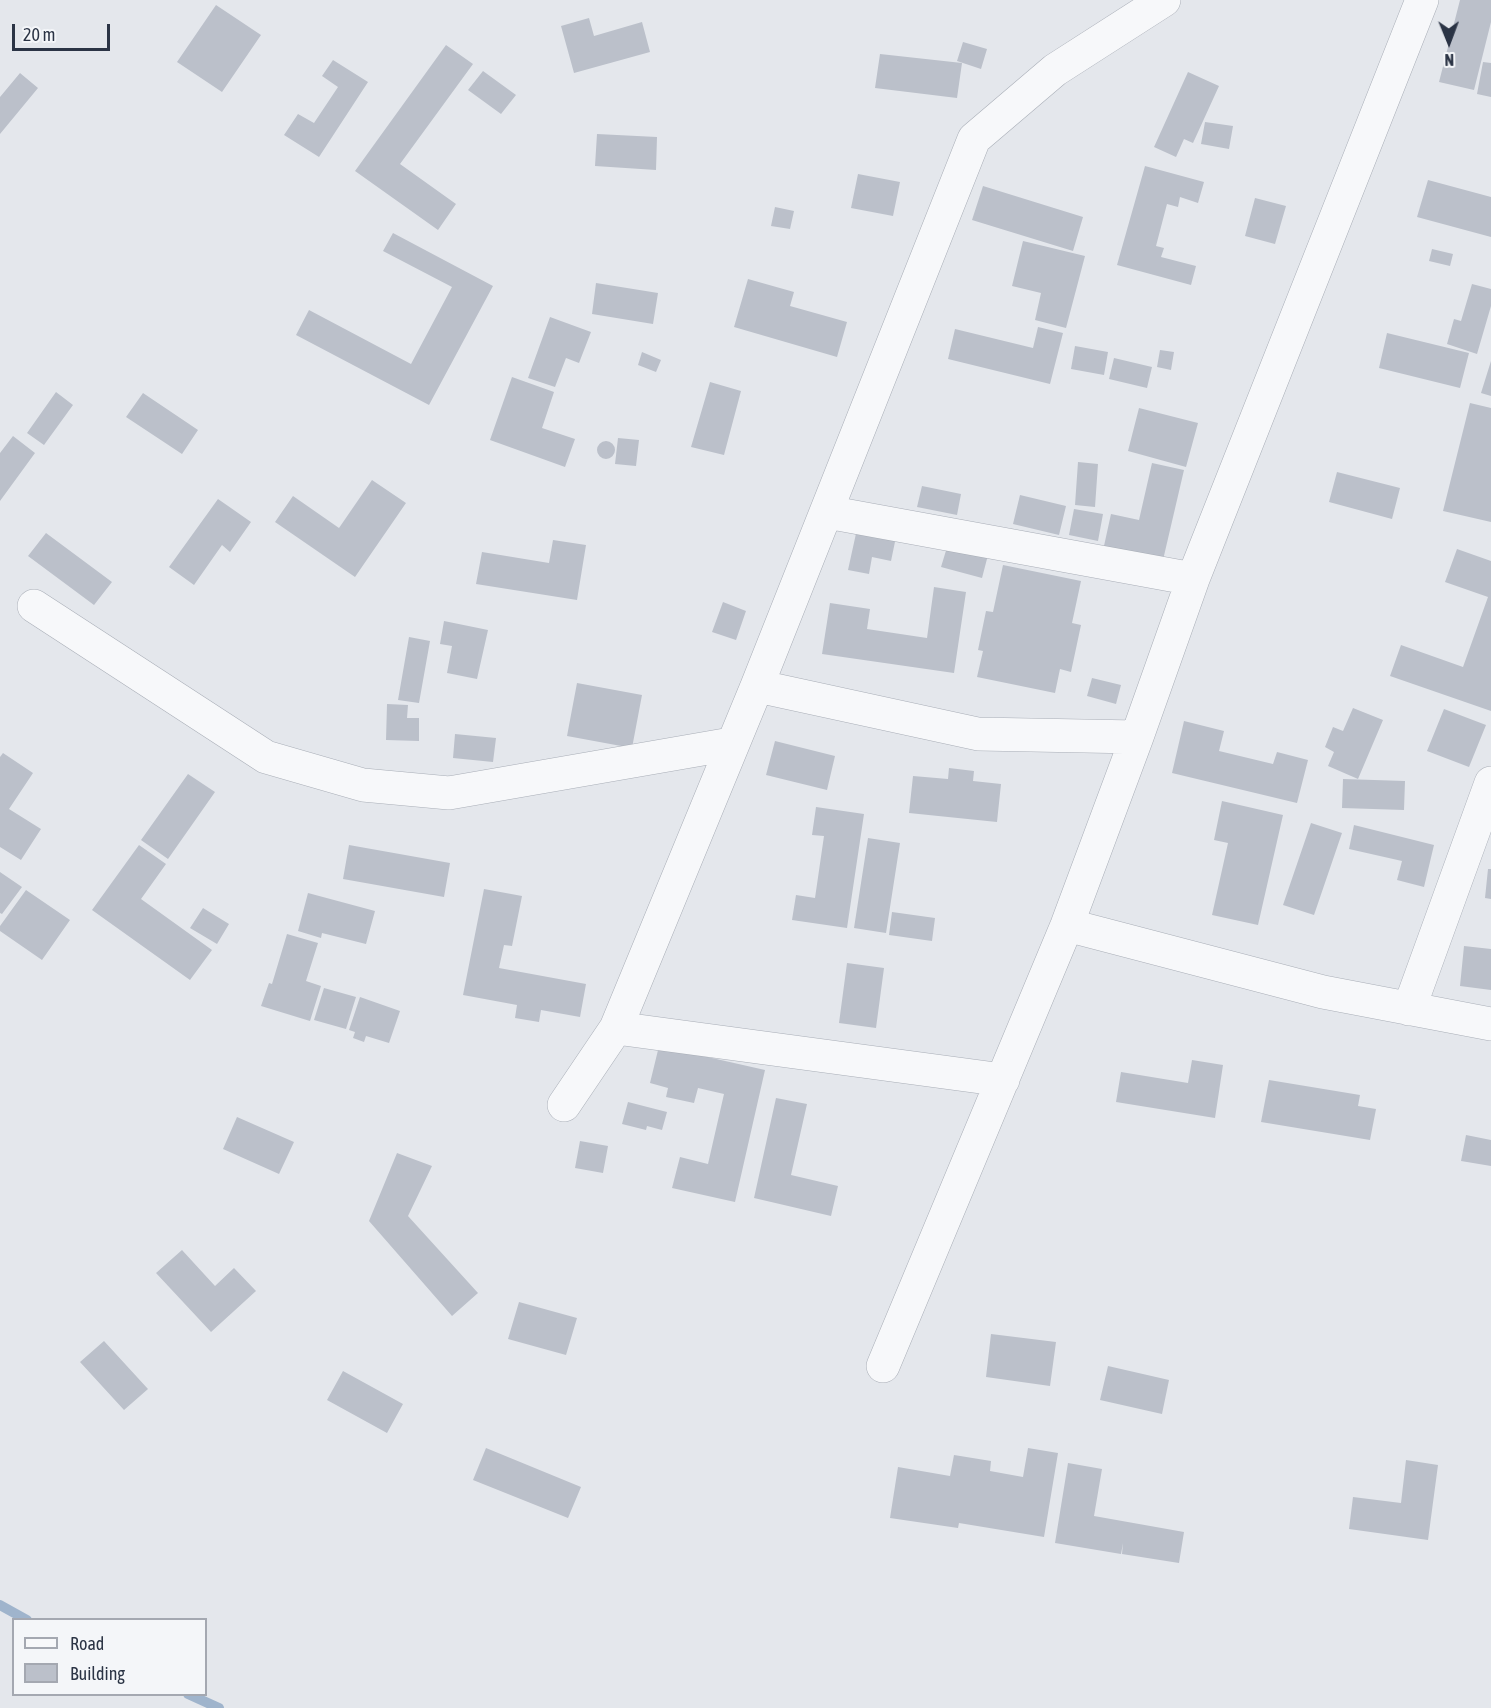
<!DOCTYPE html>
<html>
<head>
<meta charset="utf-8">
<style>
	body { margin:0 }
	#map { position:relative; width:1491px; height:1708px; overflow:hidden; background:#e4e7ec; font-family:"Asap Condensed",sans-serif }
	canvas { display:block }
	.legend { position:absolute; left:12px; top:1618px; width:195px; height:78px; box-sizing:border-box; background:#f4f6f9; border:2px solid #a4a8b1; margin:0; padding:8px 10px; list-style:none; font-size:18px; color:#2b3445 }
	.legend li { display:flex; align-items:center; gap:12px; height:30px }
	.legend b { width:30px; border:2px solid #a4a8b1 }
	.north { position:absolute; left:1419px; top:12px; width:60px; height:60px; -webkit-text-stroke:4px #f4f6f9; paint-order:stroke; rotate:179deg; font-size:16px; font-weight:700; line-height:24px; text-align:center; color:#2b3445 }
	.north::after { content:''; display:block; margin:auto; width:21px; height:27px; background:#2b3445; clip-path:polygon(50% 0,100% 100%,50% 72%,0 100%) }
	.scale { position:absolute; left:12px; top:24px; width:98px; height:27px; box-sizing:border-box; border:3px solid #2b3445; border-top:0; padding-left:8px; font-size:18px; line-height:21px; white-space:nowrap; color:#2b3445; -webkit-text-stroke:4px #f4f6f9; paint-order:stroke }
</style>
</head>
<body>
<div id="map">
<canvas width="1491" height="1708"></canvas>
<ul class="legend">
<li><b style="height:8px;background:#f7f8fa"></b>Road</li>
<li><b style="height:16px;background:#bbc0ca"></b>Building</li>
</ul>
<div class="north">N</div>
<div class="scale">20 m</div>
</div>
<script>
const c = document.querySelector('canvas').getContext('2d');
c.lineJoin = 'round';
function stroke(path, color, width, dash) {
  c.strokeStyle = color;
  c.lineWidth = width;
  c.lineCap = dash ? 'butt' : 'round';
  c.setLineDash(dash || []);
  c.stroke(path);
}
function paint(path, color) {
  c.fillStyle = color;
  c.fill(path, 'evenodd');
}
stroke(new Path2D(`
	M0 1605 27 1620
	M188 1694 219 1708`), '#9fb4cc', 10);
paint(new Path2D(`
	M1460 0H1491V22L1474 90 1439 82Z
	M216 5 261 35 222 92 177 62Z
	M589 18 594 36 642 22 650 52 574 73 561 26Z
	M963 42 987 49 981 69 957 61Z
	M446 45 473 64 400 164 456 204 438 230 355 171Z
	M880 54 962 63 957 98 875 88Z
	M333 60 368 82 319 157 284 135 298 114 314 123 338 87 322 76Z
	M1483 62 1491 63V97L1477 94Z
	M483 71 516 95 501 114 468 90Z
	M1188 72 1219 86 1193 143 1184 139 1176 157 1154 147Z
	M20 73 38 88 0 134V97Z
	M1205 122 1233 126 1229 149 1201 144Z
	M597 134 657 137 656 170 595 166Z
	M1145 166 1204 182 1198 203 1180 197 1178 207 1167 204 1156 246 1164 248 1161 257 1196 266 1191 285 1117 265Z
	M858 174 900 182 893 216 851 208Z
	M1428 180 1491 197V237L1417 217Z
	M983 186 1083 217 1073 251 972 220Z
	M1255 198 1286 206 1275 244 1245 236Z
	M775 207 794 211 790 229 771 226Z
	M393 233 493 286 429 405 296 335 309 310 411 364 452 287 383 251Z
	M1023 241 1085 256 1066 328 1035 320 1041 293 1012 286Z
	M1432 249 1453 254 1450 266 1429 261Z
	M748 279 794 292 790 306 847 322 837 357 734 327Z
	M596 283 658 293 653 324 592 314Z
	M1472 284 1491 289V306L1477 354 1447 344 1454 319 1461 321Z
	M550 317 591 332 579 363 566 358 555 387 528 378Z
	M1038 327 1063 333 1050 384 948 359 955 329 1033 348Z
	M1387 333 1469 353 1460 388 1379 368Z
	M1075 346 1108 352 1104 375 1071 369Z
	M1160 350 1174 352 1171 370 1157 367Z
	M642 352 661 360 656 372 638 365Z
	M1114 358 1152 367 1147 388 1109 379Z
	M1491 361V396L1481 393Z
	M512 377 554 392 542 428 575 439 565 467 490 440Z
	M710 382 741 391 724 455 691 447Z
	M56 392 73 405 44 445 27 433Z
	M143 393 198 430 182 454 126 417Z
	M1470 403 1491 408V522L1443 511Z
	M1139 408 1198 423 1186 467 1128 451Z
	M13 436 35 453 0 501V453Z
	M618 438 639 440 636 466 615 464Z
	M597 450a9 9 0 1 1 18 0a9 9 0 1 1-18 0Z
	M1078 462 1098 464 1095 507 1075 505Z
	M1152 463 1184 470 1163 560 1104 546 1111 514 1139 520Z
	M1337 472 1400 488 1392 519 1329 502Z
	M372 480 406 503 355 577 275 522 293 496 339 528Z
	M922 486 961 494 957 515 917 507Z
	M1020 495 1066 506 1059 535 1013 524Z
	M218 499 251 522 230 552 222 545 194 585 169 567Z
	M1074 509 1103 514 1098 541 1069 535Z
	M857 529 896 537 891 561 872 557 869 574 848 570Z
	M46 533 112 582 94 605 28 556Z
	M553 540 586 545 577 600 476 584 482 552 549 563Z
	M948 544 988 555 982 578 941 567Z
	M1457 549 1491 561V711L1390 676 1401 645 1463 667 1488 597 1445 582Z
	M1003 565 1081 581 1072 623 1081 625 1071 672 1060 669 1055 693 977 677 983 651 978 650 986 611 993 612Z
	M934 587 966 592 954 673 822 654 830 603 870 609 867 629 927 638Z
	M723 602 746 611 736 640 712 632Z
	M444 621 488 630 477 679 447 673 452 646 440 644Z
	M409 637 430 641 419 703 398 700Z
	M1092 678 1121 685 1116 704 1087 696Z
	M577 683 642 695 632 748 567 736Z
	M387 704 408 705 407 718H419V741L386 740Z
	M1353 708 1383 720 1358 779 1328 766 1334 752 1325 747 1333 727 1343 731Z
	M1444 709 1486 725 1469 767 1427 751Z
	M1184 721 1224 731 1219 751 1273 764 1277 752 1308 760 1297 803 1172 773Z
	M455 734 496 738 493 762 453 758Z
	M775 741 835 756 827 790 766 775Z
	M3 753 33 773 9 809 41 829 21 860 0 847V757Z
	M949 768 974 771 973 781 1001 784 997 822 909 813 913 776 948 779Z
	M188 774 215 792 168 859 141 840Z
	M1343 779 1405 781 1404 810 1342 808Z
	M1222 801 1283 815 1258 925 1212 915 1228 843 1214 840Z
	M816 807 864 814 847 928 792 920 796 895 815 898 824 836 812 835Z
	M1311 823 1342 833 1314 915 1283 905Z
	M1354 825 1434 845 1424 887 1397 880 1402 861 1349 849Z
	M868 838 900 843 886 933 854 928Z
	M139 845 166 864 141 899 212 950 190 980 92 910Z
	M349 845 450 863 444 897 343 879Z
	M1488 869H1491V899L1485 898Z
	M0 872 22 887 2 914 0 913Z
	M484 889 522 896 512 946 504 945 499 968 586 984 580 1017 541 1010 539 1022 515 1018 517 1005 463 995Z
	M26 890 70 920 42 960 0 931V926Z
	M308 893 375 911 366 944 322 933 321 938 298 931Z
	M203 908 229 924 217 944 190 928Z
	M892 912 935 918 932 941 889 935Z
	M287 934 318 943 306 981 321 986 310 1021 261 1006 269 983 272 984Z
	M1464 946 1491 949V990L1460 986Z
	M847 963 884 968 876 1028 839 1023Z
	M324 988 356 997 346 1029 314 1020Z
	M360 997 400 1011 389 1043 366 1036 364 1042 353 1038 355 1032 349 1030Z
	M659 1046 765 1070 735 1202 672 1188 680 1157 708 1164 724 1094 698 1088 694 1103 666 1097 668 1088 650 1083Z
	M1192 1060 1223 1065 1215 1118 1116 1102 1121 1072 1188 1083Z
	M1269 1080 1360 1095 1358 1106 1376 1109 1370 1140 1261 1122Z
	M776 1098 807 1104 791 1175 838 1186 831 1216 754 1198Z
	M628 1102 667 1112 662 1130 647 1126 646 1130 622 1124Z
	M237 1117 294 1142 279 1174 223 1149Z
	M1466 1135 1491 1140V1166L1461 1161Z
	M580 1141 608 1146 603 1173 575 1168Z
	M397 1153 432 1166 408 1216 478 1293 452 1316 369 1221Z
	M182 1250 215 1286 234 1268 256 1291 211 1332 156 1273Z
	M519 1302 577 1318 566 1355 508 1339Z
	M991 1334 1056 1342 1050 1386 986 1377Z
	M104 1341 148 1389 124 1410 80 1362Z
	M1108 1366 1169 1380 1162 1414 1100 1400Z
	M343 1371 403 1404 387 1433 327 1400Z
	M486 1448 581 1487 568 1518 473 1480Z
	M1028 1448 1058 1453 1044 1537 959 1523 958 1528 890 1518 898 1467 950 1476 954 1455 991 1461 990 1471 1023 1477Z
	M1406 1460 1438 1465 1428 1540 1349 1529 1353 1497 1401 1503Z
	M1068 1463 1102 1469 1094 1516 1184 1532 1179 1563 1122 1554 1123 1543 1121 1554 1055 1543Z`), '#bbc0ca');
const minor = new Path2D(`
	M827 512 1193 579
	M34 606 266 757 363 785 449 793 731 744
	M757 686 978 734 1137 737
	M1067 925 1323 992 1491 1024
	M1409 1009 1491 783
	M616 1028 1003 1080
	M564 1105 616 1028 757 686 974 139 1055 70 1164 0
	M883 1366 1067 925 1137 737 1193 579 1422 0`);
stroke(minor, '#a9aeb7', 34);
stroke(minor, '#f7f8fa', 33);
</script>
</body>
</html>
